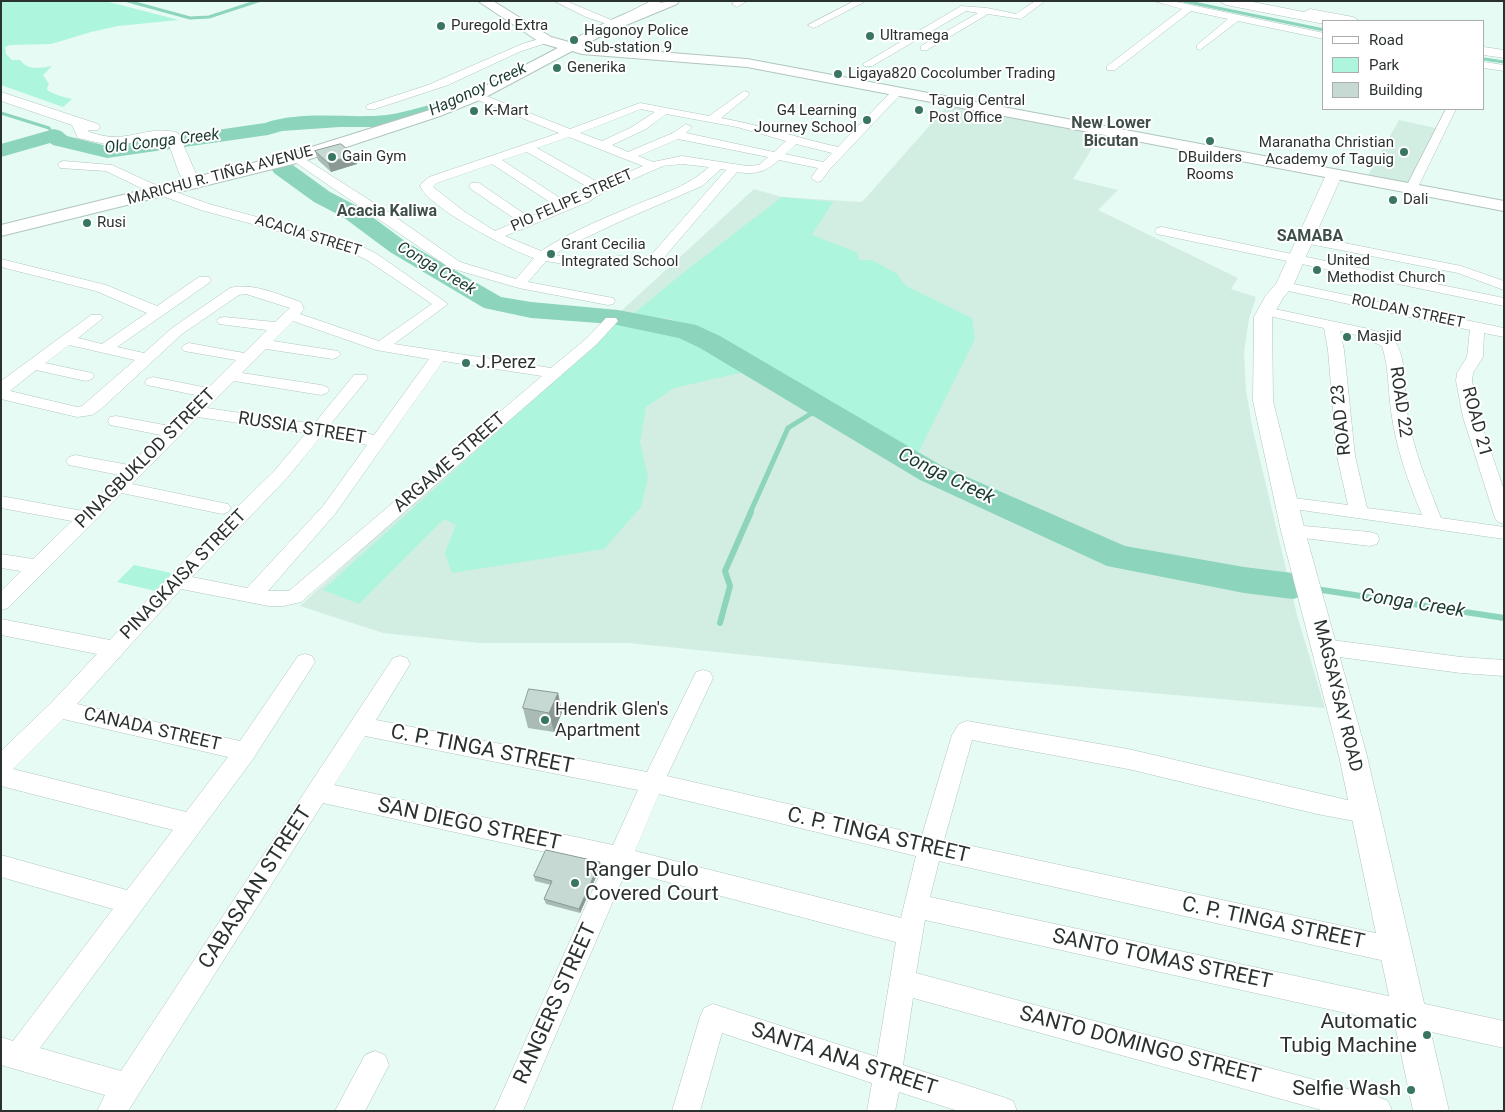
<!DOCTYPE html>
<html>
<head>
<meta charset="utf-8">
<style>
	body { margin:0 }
	#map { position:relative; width:1505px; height:1112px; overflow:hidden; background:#e6fbf3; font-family:Roboto,sans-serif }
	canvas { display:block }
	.frame { position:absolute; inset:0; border:2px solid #2a322f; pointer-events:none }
	.legend { position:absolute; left:1322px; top:20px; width:162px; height:90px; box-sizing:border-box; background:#fff; border:1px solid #aaadac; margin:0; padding:6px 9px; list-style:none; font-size:15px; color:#2a322f }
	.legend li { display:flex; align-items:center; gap:10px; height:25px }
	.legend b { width:25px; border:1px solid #aaadac }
</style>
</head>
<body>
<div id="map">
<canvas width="1505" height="1112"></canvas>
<div class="frame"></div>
<ul class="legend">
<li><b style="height:6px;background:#fff"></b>Road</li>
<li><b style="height:14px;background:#adf5dc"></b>Park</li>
<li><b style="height:14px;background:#c6dad3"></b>Building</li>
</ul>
</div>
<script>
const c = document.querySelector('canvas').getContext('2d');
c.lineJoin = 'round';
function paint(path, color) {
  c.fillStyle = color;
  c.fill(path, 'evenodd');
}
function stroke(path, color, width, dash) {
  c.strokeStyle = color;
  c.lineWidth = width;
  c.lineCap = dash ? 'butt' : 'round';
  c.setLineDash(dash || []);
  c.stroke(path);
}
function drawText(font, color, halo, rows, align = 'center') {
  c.font = font + ' Roboto,sans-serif';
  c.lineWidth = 4;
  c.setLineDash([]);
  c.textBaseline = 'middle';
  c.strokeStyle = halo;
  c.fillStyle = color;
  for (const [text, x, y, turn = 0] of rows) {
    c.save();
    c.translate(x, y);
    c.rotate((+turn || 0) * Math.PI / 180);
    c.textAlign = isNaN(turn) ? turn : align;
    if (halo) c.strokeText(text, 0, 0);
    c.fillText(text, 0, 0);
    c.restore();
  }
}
paint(new Path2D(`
	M947 106 1101 134 1073 179 1118 190 1098 210 1238 278 1231 289 1256 297 1249 319 1244 352 1246 390 1252 426 1297 615 1325 708 954 676 628 643H479L383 633 300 606 754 189 782 197 862 202Z
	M1399 120 1440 129 1410 185 1368 175Z`), '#d2eee3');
paint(new Path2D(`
	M1 1H105L179 20 118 26 91 32 51 44 10 45 5 47 6 54 12 60H20C28 71 40 68 52 66L43 75 49 84 47 88 48 91 60 96 72 99 63 107 1 85Z
	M782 197 833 202 812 235 857 252 859 260H872L897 274 906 286 972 318 975 339 916 457 694 327 670 319 632 315 688 269Z
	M619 321 685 332 749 371 674 388 646 407 640 442 648 477 641 507 604 549 452 573 445 553 456 525 444 519 359 604 323 590Z
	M134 565 176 574 160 592 117 582Z`), '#adf5dc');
stroke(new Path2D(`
	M128 1 190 18 209 17 258 1
	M1184 1 1324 30
	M1484 59 1504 62
	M1 113 49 128 53 134`), '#8cd4bb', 3);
stroke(new Path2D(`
	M52 133 54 135`), '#8cd4bb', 4);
stroke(new Path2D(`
	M750 513 788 428 820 408`), '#8cd4bb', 5);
stroke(new Path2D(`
	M1322 590 1504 618
	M720 623 730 586 725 571 751 512`), '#8cd4bb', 6);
paint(new Path2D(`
	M447 100 454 102 457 106 454 110 423 121 386 127H340L282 131 268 135 107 158 53 145 50 143 1 157V144L54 129 61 131 67 136 107 146 265 123C304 110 347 119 387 115 408 112 427 105 447 100Z
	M282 162 290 163 330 192 359 207 406 242 501 297 531 302 618 310 696 325 720 336 942 466 1125 546 1244 567 1293 573 1305 577 1310 586 1305 595 1293 599 1244 593 1107 566 920 480 700 348 679 338 612 324 531 318 484 308 390 252 343 217 314 202 274 173 271 168 274 163Z`), '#8cd4bb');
const minor = new Path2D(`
	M554 1H566L621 24 616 27 586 17Z
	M651 1H663L629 18 626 19 621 16Z
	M735 1H747L737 7 732 4Z
	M854 1H866L816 27 813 28 808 25Z
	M1035 1H1045L1021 19 988 14 927 50H921V46L978 13 966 11 872 66H864L863 64 961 6 987 8 1016 14Z
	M1154 1H1172L1324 33V39L1238 21 1200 50 1197 49V45L1228 19 1191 11 1115 70H1107V66L1182 9Z
	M546 37 551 40 549 42 519 52 448 85 375 109H367L366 107 367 105 428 85 522 44Z
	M1484 62 1504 65V71L1484 68Z
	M897 89 901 90 902 92 901 94 830 169 821 181 817 182 811 178 818 168 779 160C765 172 756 175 737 172L662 260H652L650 257 652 254 726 170 721 169 702 186 621 221 566 247 554 255 583 259 621 256 626 257 628 260 626 263 583 267 546 261 528 282 613 298 615 301 613 304 608 305 519 288 450 268 289 158 291 155H299L388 212 460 262 516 279 534 258C512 251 425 206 420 185L429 177 559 133 473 98 472 96 473 94H481L570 129 640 103 709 116 744 91 748 92 749 94 748 96 721 118C760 125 798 138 838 147L893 90ZM641 109 655 112 630 128 602 141 580 133ZM666 114 737 127 786 141 774 152 686 133 692 127 686 124 673 133 628 152 612 145 646 129ZM569 137 643 166 601 184 537 148ZM678 139 768 157 759 165 747 166 682 156 653 162 638 156ZM796 144 832 153 823 162 785 154ZM527 152 591 189 566 202 502 160ZM492 164 556 206 529 217 479 183H471L469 186 471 189 518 221 495 231 465 212 433 187 437 183ZM682 164 709 167C689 185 670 191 645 201 610 216 573 230 541 251L505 236 588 202 604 192 663 166Z
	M1446 109H1456L1417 189 1411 193 1407 192 1405 189Z
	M64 161 112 165 151 183 209 204 357 244 377 254 448 304 394 344 551 368 587 338 606 318H616L618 321 597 344 301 602 283 606H269L181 589 77 704 240 741 298 656 305 654 312 656 315 662 253 759 40 1048 121 1071 393 658 400 656 407 658 410 664 376 720 647 772 696 672 703 670 710 672 713 678 667 776 922 835 952 735 959 724 967 721 1128 749 1373 806 1377 813 1373 820 1365 823 1317 814 1128 769 972 740 944 840 1394 937 1403 941 1407 950 1403 959 1394 963 939 861 930 897 1504 1021V1048L925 920 916 973 1378 1097 1388 1101 1392 1111H1325L913 998 903 1065 1003 1097 1013 1101 1017 1111H958L899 1092 895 1111H867L872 1083 722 1033 700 1111H672L700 1017 704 1008 713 1004 877 1057 896 942 626 871 523 1111H494L604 865 323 803 128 1111H97L105 1095 1 1065V1037L13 1041 113 909 1 877V855L127 890 173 830 1 786V751L51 703 97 654 1 635V619L110 640 198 546 275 470 306 433 198 417 132 484 228 504 231 508 228 512 222 514 122 493 8 608 1 610V591L21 571 1 568V554L33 559 72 521 1 508V496L83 511 119 475 69 465 66 461 69 457 75 455 129 465 161 435 110 425 108 421 110 417 116 416 170 426 200 396 147 385 145 382 147 379 153 377 208 388 236 360 184 351 181 348 184 345 189 343 244 353 267 330 219 324 217 321 219 318 224 317 275 322 290 308 246 294 239 295 182 334 101 409 92 415 77 417 1 399V381L91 315H101L103 318 78 338 102 344 147 313 96 291 1 267V259L106 285 157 306 199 277H209L211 280 209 283 117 347 144 353 172 328 230 288C253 282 279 295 301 302L304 309 300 314 379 341 432 304 367 260 347 250 201 210 143 189 106 171 60 168 58 165 60 162ZM293 321 376 350 429 359 374 435 329 426 368 378 366 375H354L314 424 207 408 234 381 321 395 327 393 329 390 327 387 321 385 242 373 266 349 333 359 338 357 341 354 338 351 273 341ZM69 345 135 360 82 406 77 407 10 391 36 370 86 381 92 379 94 376 92 373 45 363ZM443 361 542 376 289 591H268L335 514ZM322 435 367 445 323 506 247 588 192 577 287 478ZM63 719 228 757 186 812 13 769ZM365 736 638 790 613 845 334 785ZM659 794 916 856 901 918 635 851Z
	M1162 227 1504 298V306L1157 234 1155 231 1157 228Z
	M1304 235 1461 266 1504 281V290L1458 273 1299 242 1297 239 1299 236Z
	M1284 282 1504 328V337L1484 333 1483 357 1473 373 1472 381 1479 417 1504 490V524L1498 522 1495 518 1463 417 1456 381 1457 373 1467 357 1470 330 1279 289 1277 286Z
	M1265 307 1369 329C1378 332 1391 335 1396 343 1407 362 1404 390 1407 411 1413 449 1427 483 1441 518L1504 527V539L1280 507 1277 503 1280 499 1286 497 1348 505 1337 456 1328 350 1324 328 1260 314 1258 311 1260 308ZM1340 331 1360 336 1382 346C1389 368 1388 389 1391 411 1396 448 1408 481 1422 515L1367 508 1355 456 1344 350Z
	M1293 525 1370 532 1377 534 1379 539 1377 544 1370 546 1287 536 1284 531 1287 526Z
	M1324 639 1461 657 1504 660V676L1461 673 1324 655 1317 653 1314 647 1317 641Z
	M375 1051 385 1055 389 1065 365 1111H335L365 1055Z`);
const tertiary = new Path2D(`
	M1 92 98 124 100 127 98 130H88L89 132C98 135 107 137 116 137 139 136 156 126 178 133L201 185 198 188H188L179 173 167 139 153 138 114 146 78 138 72 125 1 101Z
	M1334 170 1339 172 1342 175 1293 286 1283 298 1272 317 1273 401 1305 531 1367 756 1449 1111H1413L1339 756 1281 531 1253 401 1254 317 1266 295 1276 284 1326 175 1329 172Z`);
const secondary = new Path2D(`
	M478 1H493L551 37 569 42C600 25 643 1 679 1L677 4 607 33 582 46 747 59 1504 201V211L747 67 582 54 572 51 482 99 440 116 301 162 1 236V225L289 154 430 110 472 93 558 48 541 43Z`);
const primary = new Path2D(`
	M1220 1H1248L1304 12 1310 9 1353 17 1360 21H1324V24L1226 5Z
	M1484 47 1504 50V58L1484 55Z`);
stroke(minor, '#b1c5bd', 1);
stroke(tertiary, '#b1c5bd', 1);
stroke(secondary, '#b1c5bd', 2);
stroke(primary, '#b1c5bd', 1);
paint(minor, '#fff');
paint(tertiary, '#fff');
paint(secondary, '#fff');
paint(primary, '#fff');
paint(new Path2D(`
	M315 151 357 164 331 172 318 160Z
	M558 693 562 712 554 732 528 728 523 708Z
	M600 862 601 866 580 913 546 904 544 899 551 885 535 881 534 876Z`), '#aabbb5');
paint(new Path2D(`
	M354 155 357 164 331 172 328 163Z
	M558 693 562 712 554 732 549 713Z
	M600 862 601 866 580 913 579 909Z`), '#8b9994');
const building = new Path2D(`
	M341 144 354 155 328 163 315 151Z
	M529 689 558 693 549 713 523 708Z
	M546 850 600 862 579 909 544 899 552 881 534 876Z`);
paint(building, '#c6dad3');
stroke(building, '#8b9994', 1);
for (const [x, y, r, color] of [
	[441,26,5,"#387663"],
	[870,36,5,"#387663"],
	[574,40,5,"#387663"],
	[557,68,5,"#387663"],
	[838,74,5,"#387663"],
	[919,110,5,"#387663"],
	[474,111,5,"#387663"],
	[867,120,5,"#387663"],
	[1210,141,5,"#387663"],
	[1404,152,5,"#387663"],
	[332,157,5,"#387663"],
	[1393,200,5,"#387663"],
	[87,223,5,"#387663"],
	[551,254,5,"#387663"],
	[1317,270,5,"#387663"],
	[1347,337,5,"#387663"],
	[466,363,5,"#387663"],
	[545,720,5,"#387663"],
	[575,883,5,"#387663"],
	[1427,1035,5,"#387663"],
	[1411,1090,5,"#387663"]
]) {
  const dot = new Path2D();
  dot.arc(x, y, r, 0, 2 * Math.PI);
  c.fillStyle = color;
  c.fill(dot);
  stroke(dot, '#fff', 2);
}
drawText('15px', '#2a322f', '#fff', [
	["Puregold Extra",451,26],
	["Hagonoy Police",584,31],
	["Sub-station 9",584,48],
	["Ultramega",880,36],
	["Generika",567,68],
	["Ligaya820 Cocolumber Trading",848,74],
	["Taguig Central",929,101],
	["Post Office",929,118],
	["K-Mart",484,111],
	["G4 Learning",857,111,"right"],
	["Journey School",857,128,"right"],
	["Maranatha Christian",1394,143,"right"],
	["Academy of Taguig",1394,160,"right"],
	["Gain Gym",342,157],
	["DBuilders",1210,158,"center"],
	["Rooms",1210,175,"center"],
	["Dali",1403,200],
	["Rusi",97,223],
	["Grant Cecilia",561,245],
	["Integrated School",561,262],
	["United",1327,261],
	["Methodist Church",1327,278],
	["Masjid",1357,337]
], 'left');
drawText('15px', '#2a322f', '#fff', [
	["MARICHU R. TIÑGA AVENUE",220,176,-15],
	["PIO FELIPE STREET",572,201,-24],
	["ACACIA STREET",308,236,17],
	["ROLDAN STREET",1408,312,12]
]);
drawText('italic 16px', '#193b30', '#fff', [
	["Hagonoy Creek",478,90,-25],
	["Old Conga Creek",162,142,-7],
	["Conga Creek",436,269,31]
]);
drawText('bold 16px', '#3e4f48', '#fff', [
	["New Lower",1111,124],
	["Bicutan",1111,142]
]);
drawText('bold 16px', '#3e4f48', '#fff', [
	["Acacia Kaliwa",387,212],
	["SAMABA",1310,237]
]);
drawText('18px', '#2a322f', '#fff', [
	["J.Perez",476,363],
	["Hendrik Glen's",555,710],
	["Apartment",555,731]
], 'left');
drawText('18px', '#2a322f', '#fff', [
	["ROAD 22",1400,402,82],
	["ROAD 23",1342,420,-96],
	["ROAD 21",1476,422,75],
	["RUSSIA STREET",302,429,9],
	["PINAGBUKLOD STREET",146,459,-45],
	["ARGAME STREET",450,463,-41],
	["PINAGKAISA STREET",184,575,-46],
	["MAGSAYSAY ROAD",1337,696,76],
	["CANADA STREET",152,730,13]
]);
drawText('italic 19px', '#193b30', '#fff', [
	["Conga Creek",946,477,26],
	["Conga Creek",1413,604,9]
]);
drawText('21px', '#2a322f', '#fff', [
	["C. P. TINGA STREET",482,750,11],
	["SAN DIEGO STREET",469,825,12],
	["C. P. TINGA STREET",878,836,13],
	["CABASAAN STREET",256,888,-57],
	["C. P. TINGA STREET",1273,924,12],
	["SANTO TOMAS STREET",1162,960,12],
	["RANGERS STREET",556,1004,-66],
	["SANTO DOMINGO STREET",1140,1046,15],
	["SANTA ANA STREET",844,1060,18]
]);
drawText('21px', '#2a322f', '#fff', [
	["Ranger Dulo",585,871,"left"],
	["Covered Court",585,895,"left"],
	["Automatic",1417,1023],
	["Tubig Machine",1417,1047],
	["Selfie Wash",1401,1090]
], 'right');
</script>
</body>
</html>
